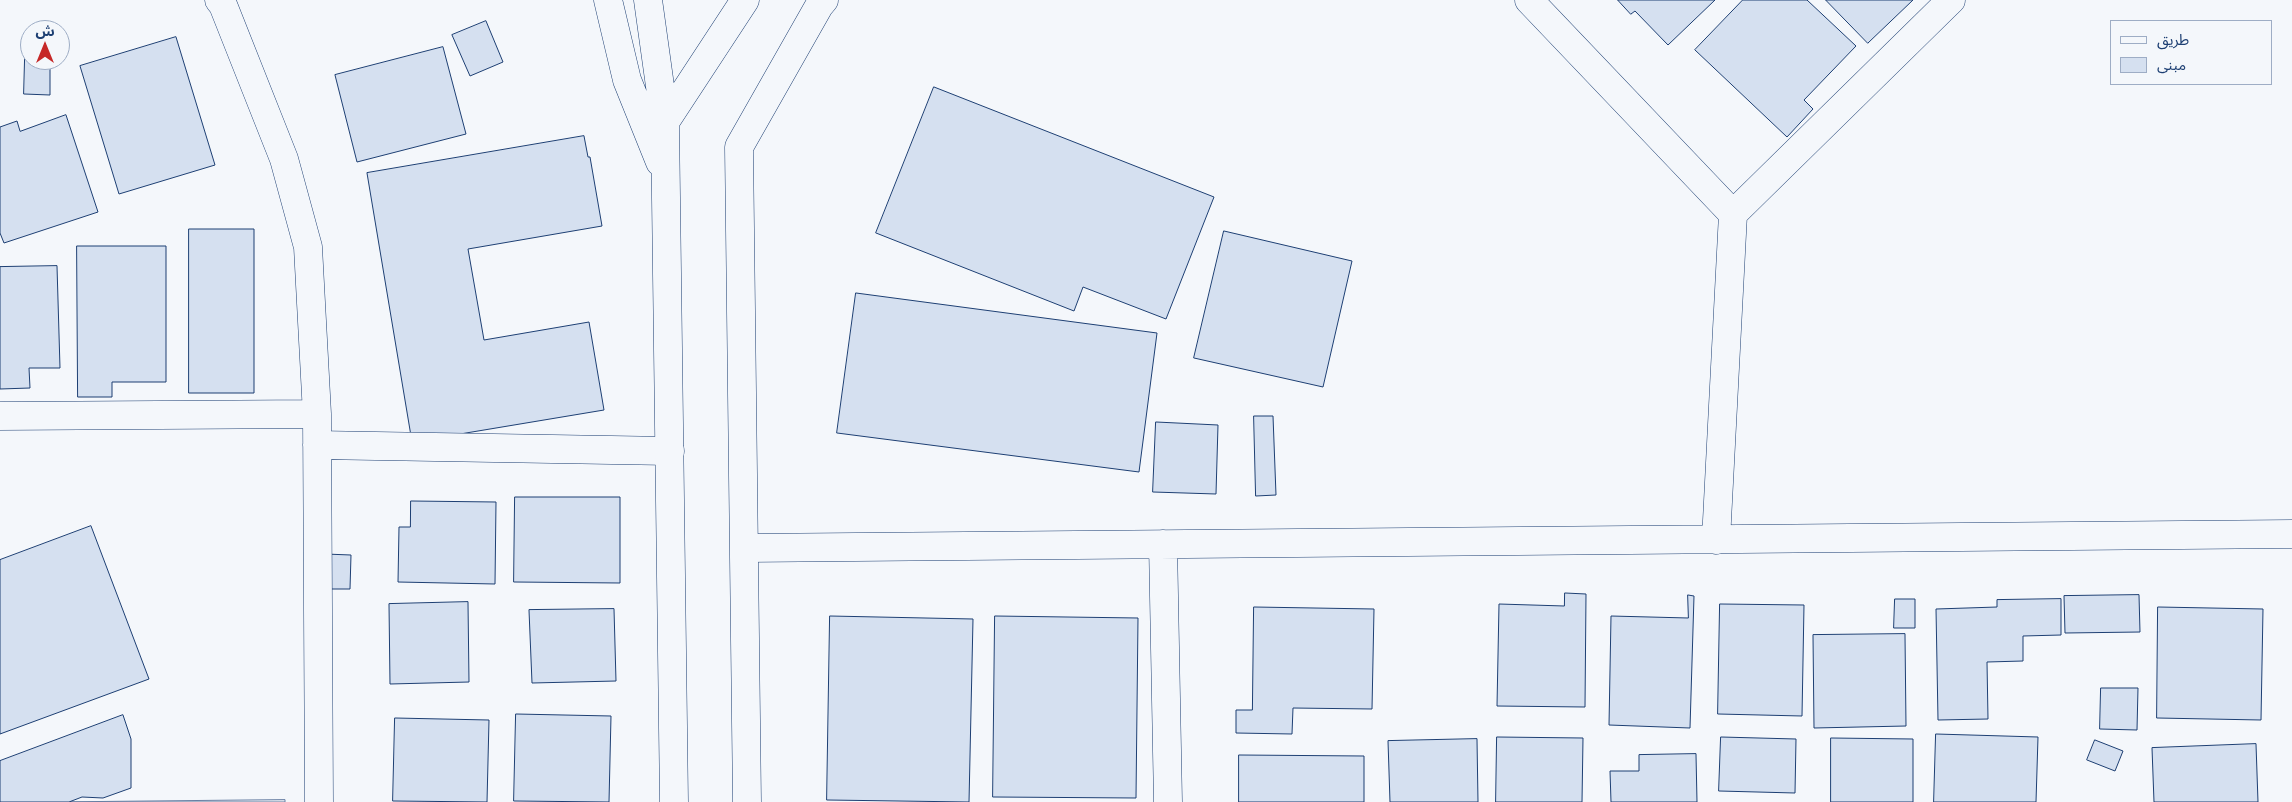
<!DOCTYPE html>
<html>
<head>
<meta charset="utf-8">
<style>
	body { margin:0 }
	#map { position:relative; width:2292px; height:802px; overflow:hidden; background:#f4f7fb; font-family:"Roboto Condensed","Noto Sans Arabic",sans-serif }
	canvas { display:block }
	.legend { position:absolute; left:2110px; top:20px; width:162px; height:65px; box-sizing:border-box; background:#f4f7fb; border:1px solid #9eadc5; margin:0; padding:6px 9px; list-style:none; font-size:15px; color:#1d3f73 }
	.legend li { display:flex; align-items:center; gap:10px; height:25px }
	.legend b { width:25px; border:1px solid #9eadc5 }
	.north { position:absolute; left:20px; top:20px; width:50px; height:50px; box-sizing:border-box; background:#f4f7fb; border:1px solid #9eadc5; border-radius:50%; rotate:0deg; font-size:14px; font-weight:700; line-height:20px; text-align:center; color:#1d3f73 }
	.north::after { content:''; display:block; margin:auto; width:18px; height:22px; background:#c62828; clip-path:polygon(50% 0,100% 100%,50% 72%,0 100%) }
</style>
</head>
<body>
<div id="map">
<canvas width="2292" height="802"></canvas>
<ul class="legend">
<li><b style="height:6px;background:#f4f7fb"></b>طريق</li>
<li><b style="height:14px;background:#d5e0f0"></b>مبنى</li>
</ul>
<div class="north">ش</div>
</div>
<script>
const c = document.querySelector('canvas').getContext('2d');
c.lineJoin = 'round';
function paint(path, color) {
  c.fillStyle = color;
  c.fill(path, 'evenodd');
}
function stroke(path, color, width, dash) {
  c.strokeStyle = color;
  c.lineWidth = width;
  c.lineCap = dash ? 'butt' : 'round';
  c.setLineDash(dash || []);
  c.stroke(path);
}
const green = new Path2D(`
	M285 800V802H51Z`);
paint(green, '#e3e9f0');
stroke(green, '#687fa3', 1);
const building = new Path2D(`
	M1618 0H1715L1668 45 1635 11 1631 14Z
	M1743 0H1807L1856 46 1804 100 1813 109 1787 137 1695 50Z
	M1826 0H1913L1868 43Z
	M486 21 503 62 470 76 452 35Z
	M176 37 215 165 119 194 80 66Z
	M443 47 466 134 357 162 335 75Z
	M25 58H30V60H50V95L24 94Z
	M934 87 1214 197 1166 319 1083 287 1074 311 876 233Z
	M66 115 98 212 4 243 0 233V127L17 121 20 131Z
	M584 136 588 157H590L602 226 468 249 484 340 589 322 604 410 412 442 367 173Z
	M189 229H254V393H189Z
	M1224 231 1352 261 1323 387 1194 358Z
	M77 246H166V382H112V397H78Z
	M57 266 60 368H29L30 388 0 389V267Z
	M856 293 1157 333 1139 472 837 433Z
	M1254 416H1273L1276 495 1256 496Z
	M1156 422 1218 425 1216 494 1153 492Z
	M515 497H620V583L514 582Z
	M411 501 496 502 495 584 398 582 399 527H410Z
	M91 526 149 679 0 734V560Z
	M325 554 351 555 350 589H324Z
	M1565 593 1586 594 1585 707 1497 706 1499 604 1564 606Z
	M1688 595 1694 596 1690 728 1609 725 1611 616 1688 618Z
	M2139 595 2140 632 2065 633 2064 596Z
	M1895 599H1915V628H1894Z
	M2061 599V635L2023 636V661L1987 662 1988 719 1938 720 1936 609 1997 607V600Z
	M468 602 469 682 390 684 389 604Z
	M1720 604 1804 605 1802 716 1718 714Z
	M1254 607 1374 609 1372 709 1293 708 1292 734 1236 733V710H1252Z
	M2158 607 2263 609 2261 720 2157 718Z
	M614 609 616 681 532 683 529 610Z
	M830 616 973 619 969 802 827 800Z
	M995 616 1138 618 1136 798 993 797Z
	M1905 634 1906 726 1814 728 1813 635Z
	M2101 688H2138L2137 730 2100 729Z
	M516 714 611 716 609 802 514 801Z
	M123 715 131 739V788L103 798 82 797 69 802H0V761Z
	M395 718 489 720 487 802 393 801Z
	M1936 734 2038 737 2036 802H1934Z
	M1497 737 1583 738 1582 802H1496Z
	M1721 737 1796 739 1795 793 1719 791Z
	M1831 738 1913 739V802H1831Z
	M1477 739 1478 802H1390L1388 741Z
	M2095 740 2123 751 2115 771 2087 760Z
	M2256 744 2258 802H2154L2152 748Z
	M1696 754 1697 802H1611L1610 771H1639V755Z
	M1239 755 1364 756V802H1239Z`);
paint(building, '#d5e0f0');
stroke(building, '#1d3f73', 1);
const minor = new Path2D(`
	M219 0 223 5 284 159 308 247 317 414 319 802
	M1529 0 1733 214 1716 540
	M1733 214 1951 0
	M0 416 317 414
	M317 445 670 451
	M1163 544 1168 802
	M745 548 2292 534`);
const tertiary = new Path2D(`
	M608 0 627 80 660 162
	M648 0 665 122
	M674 802 665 122 745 0
	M747 802 739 147 819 6 824 0`);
stroke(minor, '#1d3f73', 29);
stroke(tertiary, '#1d3f73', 29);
stroke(minor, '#f4f7fb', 28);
stroke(tertiary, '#f4f7fb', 28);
</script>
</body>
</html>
